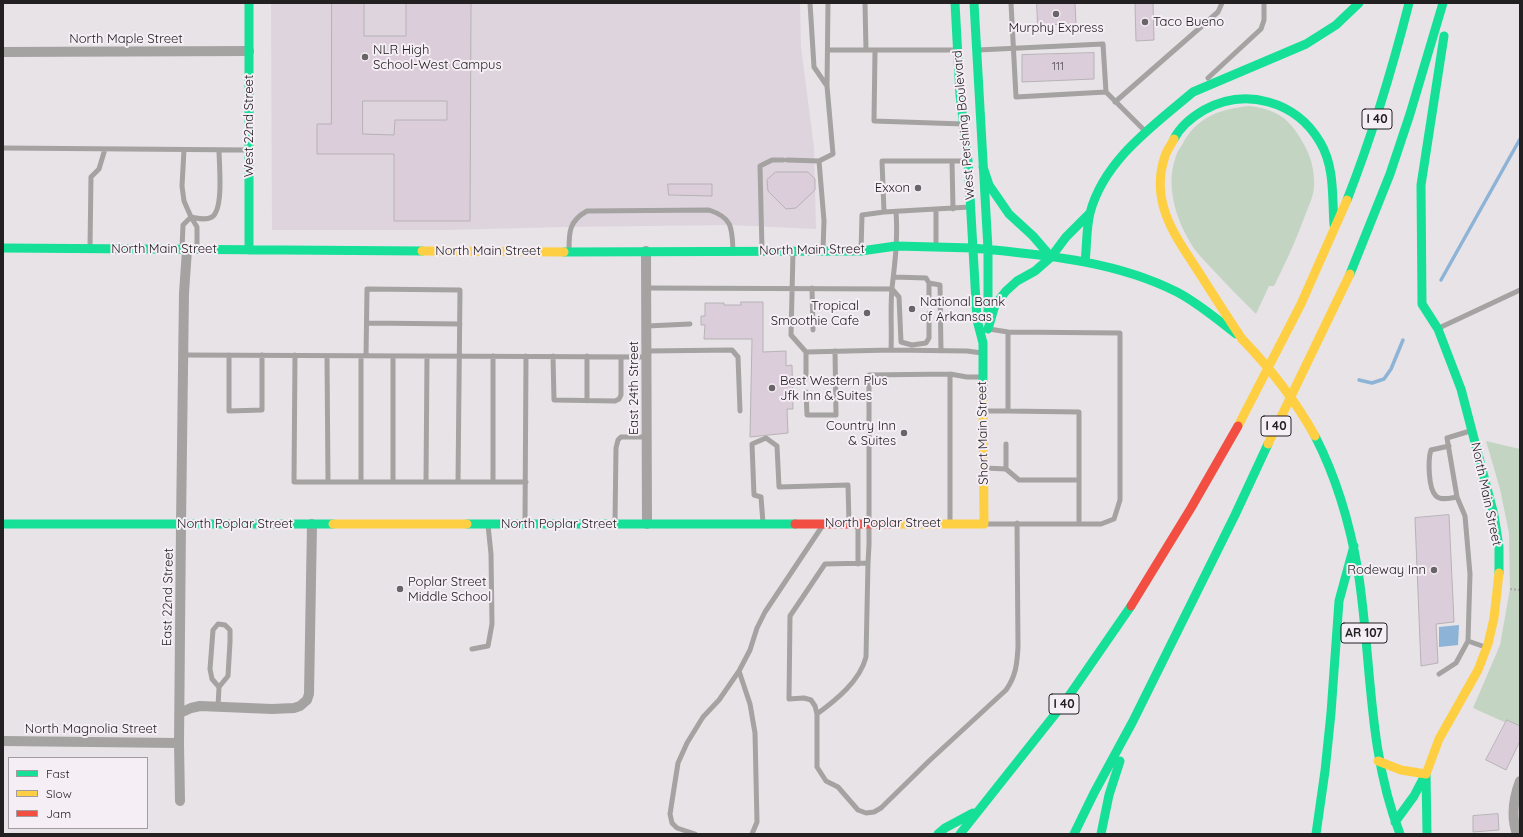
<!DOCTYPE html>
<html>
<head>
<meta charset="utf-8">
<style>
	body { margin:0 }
	#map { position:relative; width:1523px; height:837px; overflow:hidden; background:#e7e3e7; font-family:Quicksand,sans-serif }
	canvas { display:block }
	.frame { position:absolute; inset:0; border:4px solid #232022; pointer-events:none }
	.legend { position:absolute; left:8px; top:757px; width:140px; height:72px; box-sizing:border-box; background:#f6eef5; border:1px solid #a29ca1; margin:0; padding:5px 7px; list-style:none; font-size:12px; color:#232022 }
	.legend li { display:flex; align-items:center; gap:8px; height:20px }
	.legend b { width:20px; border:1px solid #a29ca1 }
</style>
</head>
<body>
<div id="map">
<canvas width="1523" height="837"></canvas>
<div class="frame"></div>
<ul class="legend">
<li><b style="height:5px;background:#16e098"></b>Fast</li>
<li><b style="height:5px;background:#ffcf43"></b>Slow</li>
<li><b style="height:5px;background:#f24e42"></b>Jam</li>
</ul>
</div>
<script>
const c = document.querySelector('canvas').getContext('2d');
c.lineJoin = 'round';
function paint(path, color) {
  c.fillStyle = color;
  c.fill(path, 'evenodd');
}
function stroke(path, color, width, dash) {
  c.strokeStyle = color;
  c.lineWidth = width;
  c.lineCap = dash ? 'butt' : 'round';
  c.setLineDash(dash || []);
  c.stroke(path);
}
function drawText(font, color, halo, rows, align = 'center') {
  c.font = font + ' Quicksand,sans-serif';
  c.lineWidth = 4;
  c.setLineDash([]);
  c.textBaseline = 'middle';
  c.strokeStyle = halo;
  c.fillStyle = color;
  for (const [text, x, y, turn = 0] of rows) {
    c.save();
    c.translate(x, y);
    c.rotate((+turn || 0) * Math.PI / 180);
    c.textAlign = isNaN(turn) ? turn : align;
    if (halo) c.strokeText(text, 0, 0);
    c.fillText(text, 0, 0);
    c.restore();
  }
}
paint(new Path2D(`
	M271 3H800L801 47 814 148 816 229 731 225 563 227 446 230H272Z`), '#ded4dd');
paint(new Path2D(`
	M1249 106C1272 109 1286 115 1299 136 1308 150 1314 164 1314 181 1315 193 1310 203 1306 213 1297 238 1286 262 1274 286H1269L1256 314C1242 300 1228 286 1214 271 1208 264 1201 258 1196 251 1178 226 1165 189 1175 159 1176 154 1179 149 1182 145 1196 117 1220 109 1249 106Z
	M1486 441 1520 449V729L1473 708 1500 645 1510 589 1509 533 1500 489Z`), '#c3d5c2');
paint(new Path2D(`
	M1459 625 1458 645 1439 647V627Z`), '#8db3d6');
stroke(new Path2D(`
	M1441 280 1520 139
	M1359 380 1372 383 1384 379 1391 369 1403 340`), '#8db3d6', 3.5);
const building = new Path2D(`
	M332 3H364V36H406V3H471L470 221H394V154H317V124H331ZM363 101H447V120H395L394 135 363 134Z
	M1037 3H1075L1076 24 1038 25Z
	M1153 3 1154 40 1136 41 1135 4Z
	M1094 53V79L1022 82V55Z
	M776 172H808L815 179V190L796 208 786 209 768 191 767 180Z
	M668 184H712V196L669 195Z
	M741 302H763V352L786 351V366L792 365 793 409H787L788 433 750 437 752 339H704L705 325H701V316H705V303H724V305H741Z
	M1449 515 1454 622 1436 624 1438 663 1421 666 1415 518Z
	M1507 720 1520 726V741L1506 770 1486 760Z
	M1498 814 1499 830 1473 832V816Z`);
paint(building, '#dbceda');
stroke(building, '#b6b2b5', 1);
stroke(new Path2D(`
	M1510 589 1520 590`), '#aba8a9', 2, [2, 2]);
stroke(new Path2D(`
	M810 3 814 67 827 86
	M865 3 866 50H956
	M1011 3 1016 97 1106 92 1145 131
	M828 50H866
	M978 50 1103 44 1106 92
	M875 51 874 121 963 124
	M1208 78 1261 29 1264 20V3
	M1115 102 1218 12 1222 3
	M3 148 249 150
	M184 150 182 186 184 201 191 217 197 227V249
	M787 160 819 161 824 221 823 250
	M819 161 833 154 827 86 828 3
	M952 161 953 209
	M884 212 970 207
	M191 217C197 218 205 221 212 217 224 209 219 164 219 150
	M90 247 91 177 99 169 105 149
	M936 247V210
	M182 249 183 225 191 217
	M569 250C569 232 569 221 587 211L709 210C733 218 732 228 733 251
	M762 250 760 166 772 160H783
	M861 251 862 215 884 212 882 161H967
	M793 252 791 335 806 352 891 350C892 330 890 309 892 288 895 263 898 237 896 212
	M894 277 926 278 929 283 940 285 941 351
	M646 288 892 289 899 297 901 342 912 345 926 343 929 338V313
	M812 288 813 330
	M929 303V283
	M367 323 460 324
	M647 326 690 324
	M1439 328 1520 290
	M989 329 1008 332
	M891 350 967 351 982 353
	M647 351 732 350 738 357 740 411
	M806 352V378
	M183 355 647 357
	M229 355V411L262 410V355
	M295 355 294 482H526
	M327 356 328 482
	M361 356V482
	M366 356 367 289 460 290 458 482
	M393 356V482
	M493 356V482
	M553 356 554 400 615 401 619 399 621 395V357
	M950 374 967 377H983
	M806 392 807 415H836L835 351
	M587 401V356
	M985 411H1008V332L1120 333V500L1114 519 1101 524H985
	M1008 411 1079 412V523
	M1449 446 1431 450C1428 459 1428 489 1436 496 1441 501 1450 498 1457 497
	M985 468 1006 469V444
	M1006 469 1019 480H1079
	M426 482 427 356
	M615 522 616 448 618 440 621 437H647
	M525 523 526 356
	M763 523 761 497 754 495 752 444 766 438 777 446 779 487 848 485 849 523
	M858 525V564
	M868 563 869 545V375L950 374V523
	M1468 641 1470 574 1465 516 1457 497 1447 438 1470 431
	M472 649 488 646 492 624 491 554 488 525
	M739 671 750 704 755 733 757 822 752 834
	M1439 674 1456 663 1468 641 1485 647
	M218 707 219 687 228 676 230 642V630L225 625 218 624 213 630 210 669 212 679 219 687
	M817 714 815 706 811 700 804 698 789 699 790 616 825 564 868 563 866 657C860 681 836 700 817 714V767L826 781 838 787 858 810 866 813 874 812 881 808 929 761 1006 690C1016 676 1017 664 1018 647L1017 523
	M695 834 677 828 672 823 670 814 678 763 687 743 703 717 719 700 739 671 750 650 757 628 765 612 823 525`), '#a5a2a2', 5);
stroke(new Path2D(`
	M3 52 249 51
	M646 251 647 524
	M180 713 191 708 200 706 272 709 294 708 300 706 307 700 309 694 312 524
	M3 741 179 743
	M180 801 179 743 181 524 184 293 187 250
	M1517 834C1511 817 1514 797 1520 781`), '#a5a2a2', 10);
stroke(new Path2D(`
	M249 3V250
	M955 3 960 95 968 161 977 320 983 343V393
	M974 3 988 249V320
	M1193 92 1306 44 1336 25 1359 3
	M1174 139C1180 127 1192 117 1204 110 1245 87 1296 101 1320 142 1335 167 1332 197 1334 225
	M983 167 989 185 1009 214 1033 236 1051 257
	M1347 200C1372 136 1392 70 1409 3
	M3 248 422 251
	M973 248C1042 255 1114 260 1177 292 1198 303 1217 319 1236 334
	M564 252 861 251 896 246 973 248
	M1085 262C1087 246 1086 229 1090 213 1104 160 1153 126 1193 92
	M1350 274 1390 174 1410 114 1443 3
	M1422 304 1438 329 1461 389 1494 515 1499 547V573
	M1422 304 1421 185 1444 36
	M988 329 995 305 1006 291 1017 281 1035 271 1051 257 1066 237 1089 214
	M1315 436C1337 479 1350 524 1358 571 1372 659 1367 750 1400 834
	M3 524H333
	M467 524H795
	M1426 774 1427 834
	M1395 822 1414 796 1425 775
	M938 834 945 828 973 813
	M960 834 1064 703 1131 606
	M1074 834 1094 793 1133 721 1235 515 1268 444
	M1101 834 1109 795 1120 761
	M1316 834 1325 771 1331 713 1339 601 1354 546`), '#16e098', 9);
stroke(new Path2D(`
	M1174 139C1171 145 1167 150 1165 156 1149 203 1176 237 1200 274 1214 296 1228 318 1242 339
	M422 251 564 252
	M1238 426 1301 304 1347 200
	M1268 444 1350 274
	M333 524H467
	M894 524H984L983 393
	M1378 761 1401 770 1426 774 1439 739 1478 670 1488 644 1494 618 1499 573`), '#ffcf43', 9);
stroke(new Path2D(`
	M795 524H894
	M1131 606 1191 508 1238 426`), '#f24e42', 9);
stroke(new Path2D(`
	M1242 339C1271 369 1295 400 1315 436`), '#ffcf43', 9);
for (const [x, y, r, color] of [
	[1056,14,4,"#686467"],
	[1145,22,4,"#686467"],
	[365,57,4,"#686467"],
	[918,188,4,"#686467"],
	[912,309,4,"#686467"],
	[867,313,4,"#686467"],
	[772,388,4,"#686467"],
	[904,433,4,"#686467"],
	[1434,570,4,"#686467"],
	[400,589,4,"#686467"]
]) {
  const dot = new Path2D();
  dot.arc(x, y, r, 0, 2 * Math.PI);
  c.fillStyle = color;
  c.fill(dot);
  stroke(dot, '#f6eef5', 1.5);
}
drawText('11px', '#524c51', null, [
	["111",1058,67]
]);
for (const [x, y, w] of [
	[1377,119,30],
	[1276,426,30],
	[1364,633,46],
	[1064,704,30]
]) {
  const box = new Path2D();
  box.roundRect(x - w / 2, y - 10, w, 20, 3);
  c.fillStyle = '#f6eef5';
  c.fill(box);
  stroke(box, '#232022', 1);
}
drawText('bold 12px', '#232022', null, [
	["I 40",1377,119],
	["I 40",1276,426],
	["AR 107",1364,633],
	["I 40",1064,704]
]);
drawText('13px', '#232022', '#f6eef5', [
	["Taco Bueno",1153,22],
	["Murphy Express",1056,28,"center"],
	["NLR High",373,50],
	["School-West Campus",373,65],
	["Exxon",910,188,"right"],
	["National Bank",920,302],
	["of Arkansas",920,317],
	["Tropical",859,306,"right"],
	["Smoothie Cafe",859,321,"right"],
	["Best Western Plus",780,381],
	["Jfk Inn & Suites",780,396],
	["Country Inn",896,426,"right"],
	["& Suites",896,441,"right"],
	["Rodeway Inn",1426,570,"right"],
	["Poplar Street",408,582],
	["Middle School",408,597]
], 'left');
drawText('13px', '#232022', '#f6eef5', [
	["North Maple Street",126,39],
	["West Pershing Boulevard",964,125,-95],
	["West 22nd Street",249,126,-90],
	["North Main Street",164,249],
	["North Main Street",812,250,-1],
	["North Main Street",488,251],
	["East 24th Street",634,388,-90],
	["Short Main Street",983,433,-91],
	["North Main Street",1486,494,78],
	["North Poplar Street",883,523],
	["North Poplar Street",235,524],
	["North Poplar Street",559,524],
	["East 22nd Street",168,597,-89],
	["North Magnolia Street",91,729]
]);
</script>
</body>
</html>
